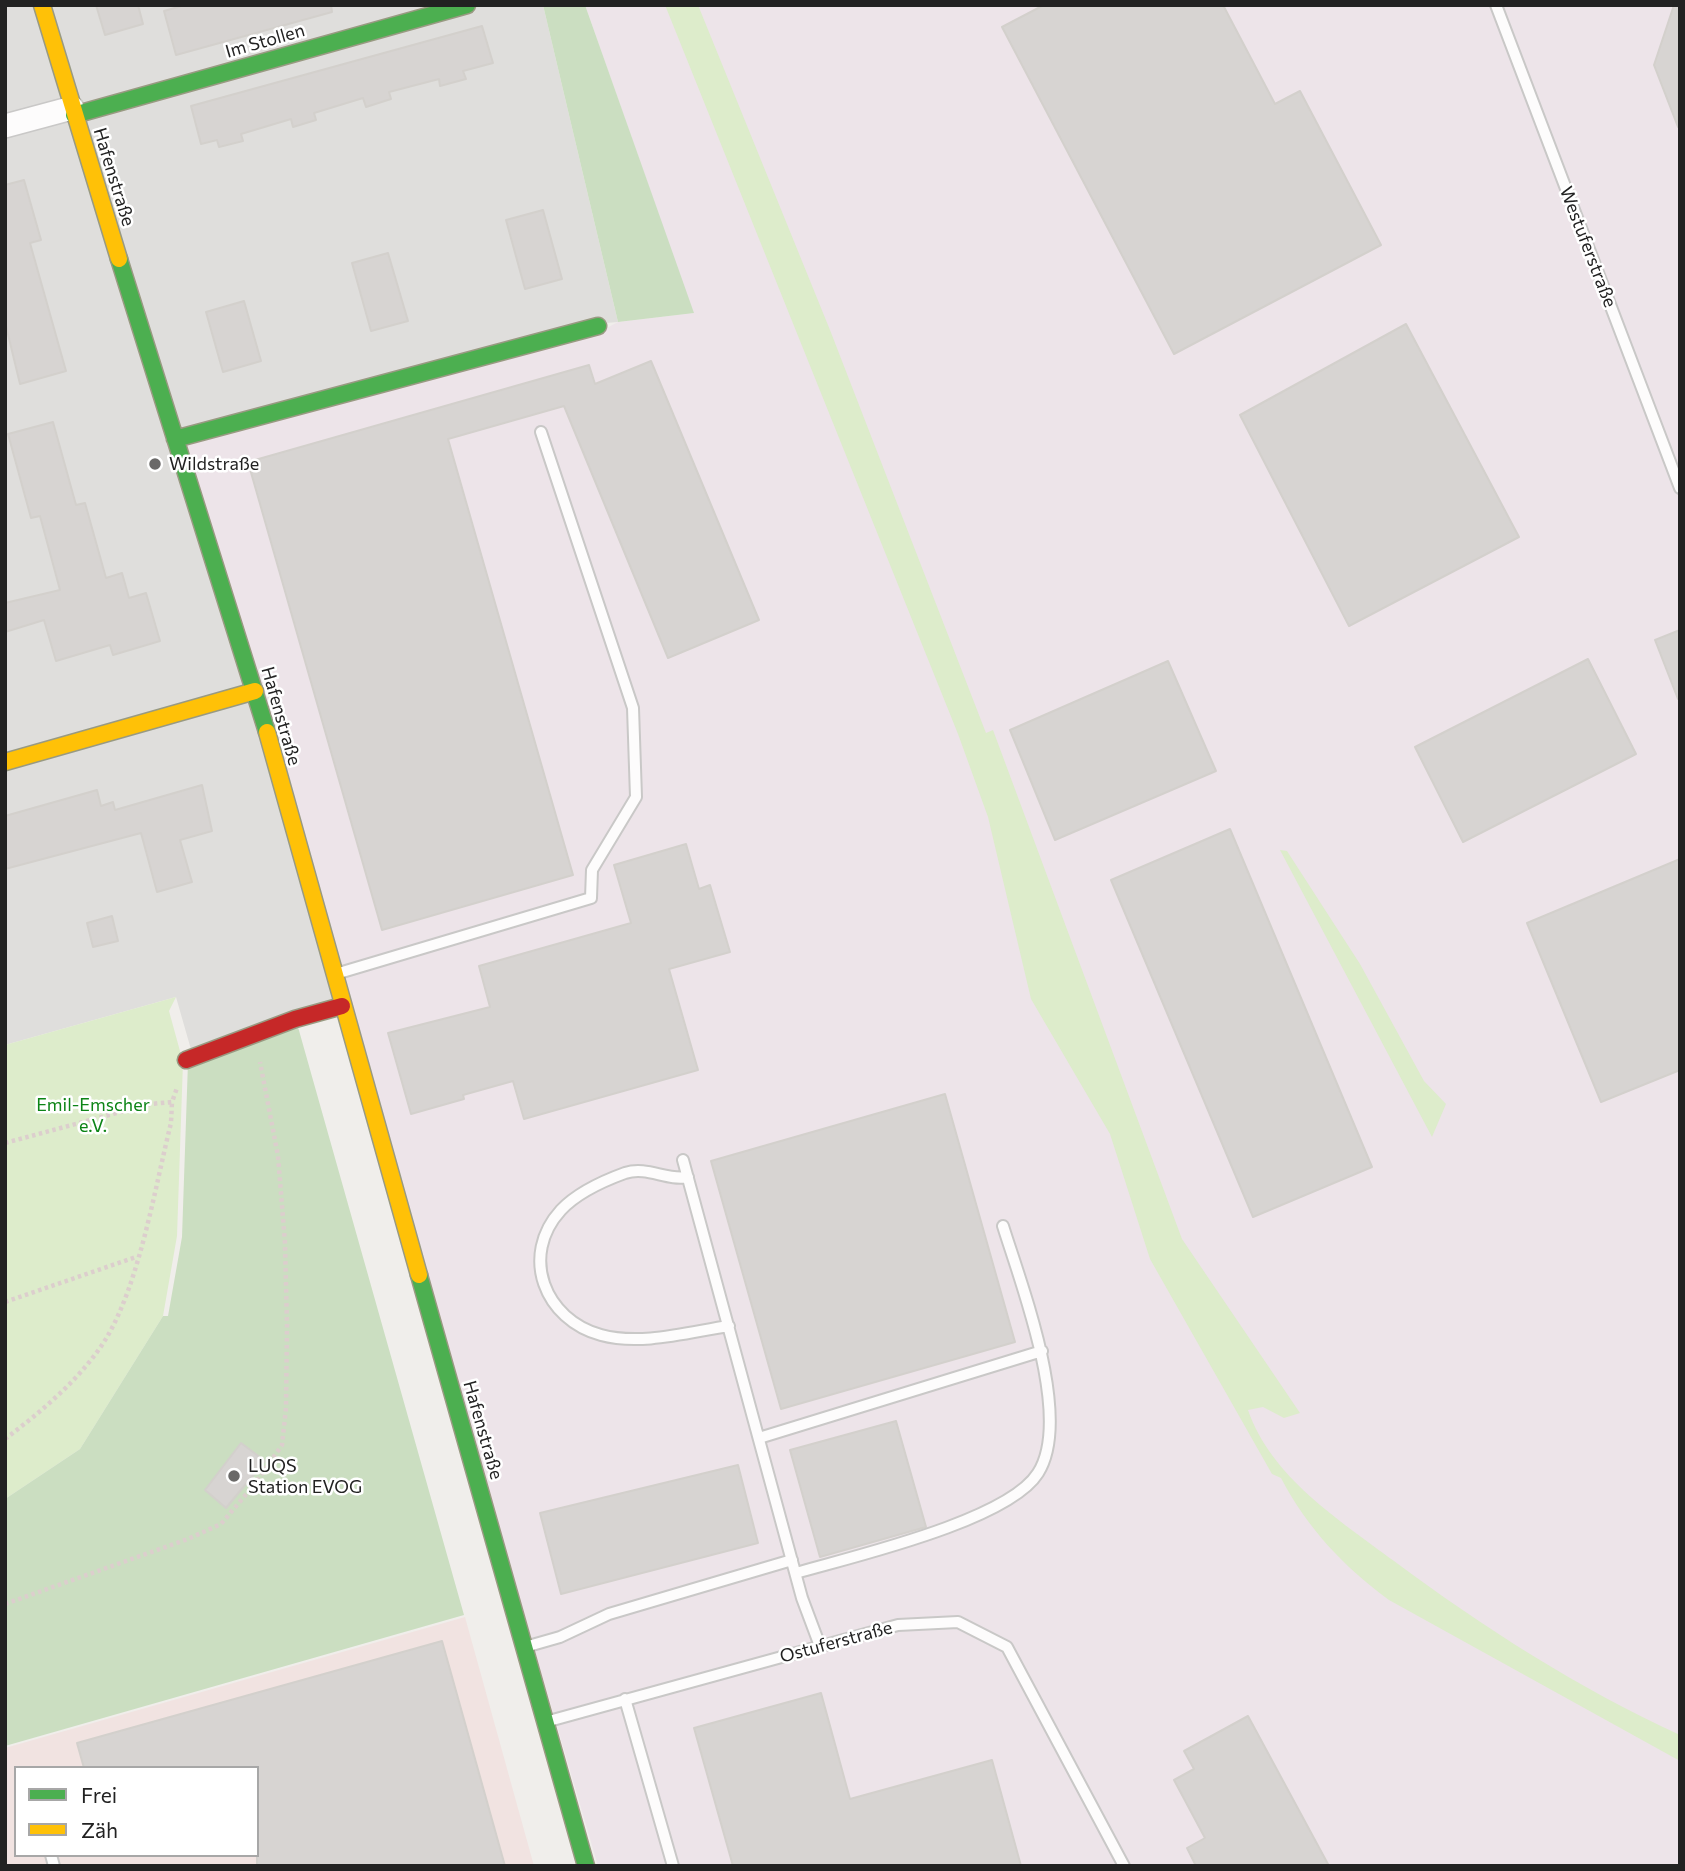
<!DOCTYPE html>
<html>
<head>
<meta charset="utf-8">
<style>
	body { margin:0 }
	#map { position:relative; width:1685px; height:1871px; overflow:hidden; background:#f0eeeb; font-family:Commissioner,sans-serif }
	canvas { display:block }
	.frame { position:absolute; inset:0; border:7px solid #222; pointer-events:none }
	.legend { position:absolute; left:14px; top:1766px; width:245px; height:91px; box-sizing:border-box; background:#fff; border:2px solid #a7a7a7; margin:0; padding:9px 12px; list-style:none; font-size:21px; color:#222 }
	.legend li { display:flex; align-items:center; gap:14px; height:35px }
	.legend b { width:35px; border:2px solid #a7a7a7 }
</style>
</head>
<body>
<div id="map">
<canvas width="1685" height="1871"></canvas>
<div class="frame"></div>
<ul class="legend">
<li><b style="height:9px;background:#4caf50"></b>Frei</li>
<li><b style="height:9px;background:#ffc107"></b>Zäh</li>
</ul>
</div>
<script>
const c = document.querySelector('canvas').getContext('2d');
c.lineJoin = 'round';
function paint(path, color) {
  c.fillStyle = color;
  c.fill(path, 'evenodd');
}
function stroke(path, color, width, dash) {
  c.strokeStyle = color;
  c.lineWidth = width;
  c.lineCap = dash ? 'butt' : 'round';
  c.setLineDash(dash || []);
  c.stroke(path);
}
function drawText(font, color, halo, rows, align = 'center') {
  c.font = font + ' Commissioner,sans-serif';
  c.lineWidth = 5;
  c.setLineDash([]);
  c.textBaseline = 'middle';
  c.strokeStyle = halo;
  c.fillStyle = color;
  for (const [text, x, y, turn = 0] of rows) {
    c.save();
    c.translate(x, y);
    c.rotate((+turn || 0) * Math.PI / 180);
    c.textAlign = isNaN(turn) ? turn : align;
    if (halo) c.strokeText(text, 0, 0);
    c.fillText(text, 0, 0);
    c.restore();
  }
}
paint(new Path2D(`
	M5 5H543L618 322 594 324 337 1003 192 1053 176 997 5 1045Z`), '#dfdedc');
paint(new Path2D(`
	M465 1617 534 1866H5V1748ZM16 1768H257V1855H16Z`), '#f1e3e1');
paint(new Path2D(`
	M585 5H1680V1866H598L180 440 601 331 618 322 693 313Z`), '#ede4e9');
paint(new Path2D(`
	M665 5H698L830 330 986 733 993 730 1182 1239 1300 1413 1284 1418 1263 1407 1248 1410C1271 1477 1339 1520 1394 1561 1484 1628 1578 1688 1680 1735V1761L1389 1600C1344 1567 1307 1528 1281 1478L1272 1474 1150 1259 1110 1134 1031 999 988 817 958 734Z
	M1280 850 1287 851 1360 964 1424 1081 1446 1104 1432 1137Z
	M176 997 169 1011 183 1062 177 1236 163 1316 80 1449 5 1499V1045Z`), '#ddeccb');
paint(new Path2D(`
	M543 5H585L694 313 618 322Z
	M298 1027 464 1615 5 1746V1499L80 1449 163 1316H168L182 1237 188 1062Z`), '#cbdec1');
const building = new Path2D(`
	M96 5H138L143 24 105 35Z
	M185 5H331L332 12 176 55 164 11Z
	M1044 5H1223L1275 104 1300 91 1381 245 1174 354 1002 27Z
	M1674 5H1680L1678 127 1654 65Z
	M482 26 493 63 463 71 466 79 440 86 439 79 389 92 391 99 366 107 363 98 314 113 316 120 293 127 291 119 241 134 243 141 219 147 217 140 201 144 191 106Z
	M24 180 41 240 30 243 66 371 20 384 5 322V185Z
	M543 210 562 279 525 289 506 220Z
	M388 253 408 321 371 331 352 263Z
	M244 301 261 361 223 372 206 312Z
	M1406 324 1519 537 1349 626 1240 415Z
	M651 361 759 620 668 658 564 406 448 439 573 875 382 930 248 462 589 365 595 384Z
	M53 422 76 505 85 503 106 578 122 573 129 598 146 593 160 641 113 655 110 645 56 661 44 620 5 632V603L60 590 40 516 31 518 8 434Z
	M1680 630V699H1678L1655 640Z
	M1588 659 1636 754 1463 842 1415 747Z
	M1168 661 1216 771 1055 840 1010 730Z
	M202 785 212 831 180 840 192 882 157 892 141 833 5 869V816L97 790 101 806 113 802 115 810Z
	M1230 829 1372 1167 1253 1217 1111 880Z
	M686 844 699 889 710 885 730 952 669 969 698 1070 524 1119 513 1081 463 1095 464 1099 411 1114 388 1033 490 1007 479 966 631 923 614 865Z
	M1680 859V1070L1601 1102 1527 923Z
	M112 916 118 941 93 947 87 923Z
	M945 1094 1015 1342 781 1409 711 1161Z
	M896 1421 926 1527 820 1557 790 1450Z
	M241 1443 265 1461 226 1508 205 1490Z
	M738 1465 758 1543 561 1594 540 1513Z
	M442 1641 505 1866H257V1768H84L77 1743Z
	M821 1693 850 1799 992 1760 1021 1866H733L694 1728Z
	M1248 1716 1329 1866H1196L1187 1848 1205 1838 1174 1780 1194 1769 1184 1751Z`);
paint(building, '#d7d4d2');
stroke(building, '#d3d0cc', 2);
const lane = new Path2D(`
	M1496 5 1680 488
	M339 973 591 898 592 870 636 797 633 708 541 432
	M683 1160 802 1598 820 1646
	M688 1177C666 1181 648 1166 625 1173 603 1181 577 1193 561 1210 519 1256 545 1320 601 1335 641 1346 689 1332 729 1326
	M759 1438 1042 1351
	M796 1573C851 1557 1008 1521 1038 1473 1073 1418 1021 1284 1003 1226
	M525 1647 560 1637 609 1614 792 1560
	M625 1699 673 1866
	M549 1721 898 1625 958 1622 1007 1647 1124 1866
	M51 1855 54 1866`);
const street = new Path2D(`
	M5 126 72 108`);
const fast = new Path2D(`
	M74 115 467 5
	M119 259 267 732
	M175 439 598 326
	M419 1275 586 1866`);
const slow = new Path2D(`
	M42 5 119 259
	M267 732 419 1275
	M5 762 255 691`);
const jam = new Path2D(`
	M186 1060 295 1019 342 1006`);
stroke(lane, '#c9c8c7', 14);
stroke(street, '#c9c8c7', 26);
stroke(fast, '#999a82', 19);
stroke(slow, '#999a82', 19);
stroke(jam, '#999a82', 19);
stroke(new Path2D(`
	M5 1143 150 1104 172 1102 177 1088
	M5 1302 136 1257
	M5 1439C42 1411 83 1377 107 1337 140 1281 155 1187 171 1123L172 1102
	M5 1604 188 1539 221 1524 254 1485 282 1445 286 1408 287 1326 285 1243 278 1156 260 1062`), '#dccecd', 4.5, [3.5, 3.5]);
stroke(lane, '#fdfcfc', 10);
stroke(street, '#fdfcfc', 23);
stroke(fast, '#4caf50', 16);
stroke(slow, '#ffc107', 16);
stroke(jam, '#c62828', 16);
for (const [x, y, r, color] of [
	[155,464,7,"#6a6968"],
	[234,1476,7,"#6a6968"]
]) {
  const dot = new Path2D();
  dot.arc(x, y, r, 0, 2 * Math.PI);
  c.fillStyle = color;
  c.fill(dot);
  stroke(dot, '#fff', 2.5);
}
drawText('18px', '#222', '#fff', [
	["Im Stollen",265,41,-16],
	["Hafenstraße",114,177,73],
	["Westuferstraße",1588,247,69],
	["Hafenstraße",281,716,74],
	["Hafenstraße",483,1430,74],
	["Ostuferstraße",836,1642,-15]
]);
drawText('18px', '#222', '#fff', [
	["Wildstraße",169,464],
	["LUQS",248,1466],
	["Station EVOG",248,1487]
], 'left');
drawText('18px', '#0c8416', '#fff', [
	["Emil-Emscher",93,1105],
	["e.V.",93,1126]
]);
</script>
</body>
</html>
